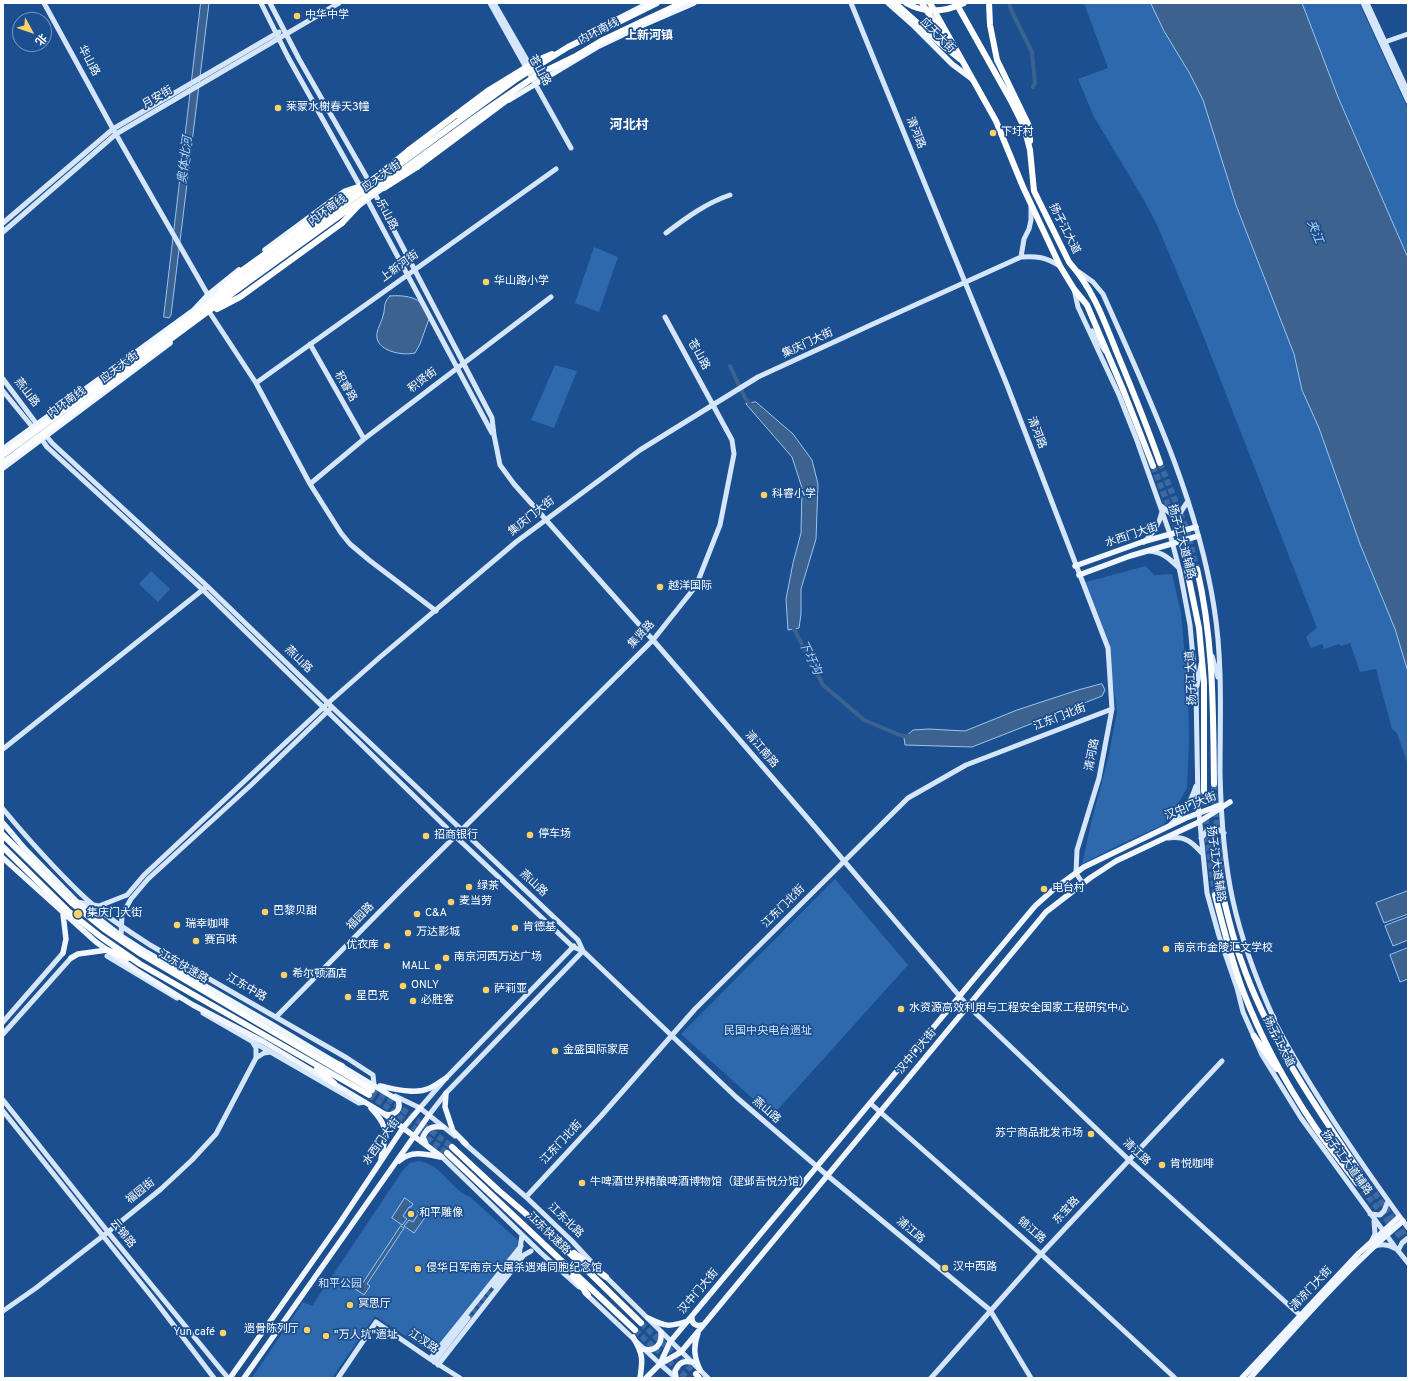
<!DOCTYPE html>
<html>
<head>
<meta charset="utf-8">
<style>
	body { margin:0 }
	#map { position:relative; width:1411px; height:1381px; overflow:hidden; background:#1b4f8f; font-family:Overpass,"Noto Sans SC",sans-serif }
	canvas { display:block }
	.frame { position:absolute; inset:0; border:4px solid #fff; pointer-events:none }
	.north { position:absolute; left:12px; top:12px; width:40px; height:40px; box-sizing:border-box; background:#1b4f8f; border:1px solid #7695bc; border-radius:50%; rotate:130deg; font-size:11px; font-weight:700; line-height:16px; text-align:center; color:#fff }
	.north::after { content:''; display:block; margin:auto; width:14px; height:18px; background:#ffd166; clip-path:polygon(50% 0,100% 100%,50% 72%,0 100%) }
</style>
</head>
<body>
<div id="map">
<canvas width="1411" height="1381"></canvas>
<div class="frame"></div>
<div class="north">北</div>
</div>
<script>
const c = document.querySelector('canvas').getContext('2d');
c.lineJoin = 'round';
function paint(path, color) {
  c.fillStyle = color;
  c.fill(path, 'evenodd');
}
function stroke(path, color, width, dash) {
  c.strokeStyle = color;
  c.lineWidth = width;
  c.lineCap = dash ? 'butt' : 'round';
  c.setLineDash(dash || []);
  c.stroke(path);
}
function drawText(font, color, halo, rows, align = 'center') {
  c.font = font + ' Overpass,"Noto Sans SC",sans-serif';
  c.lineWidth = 3.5;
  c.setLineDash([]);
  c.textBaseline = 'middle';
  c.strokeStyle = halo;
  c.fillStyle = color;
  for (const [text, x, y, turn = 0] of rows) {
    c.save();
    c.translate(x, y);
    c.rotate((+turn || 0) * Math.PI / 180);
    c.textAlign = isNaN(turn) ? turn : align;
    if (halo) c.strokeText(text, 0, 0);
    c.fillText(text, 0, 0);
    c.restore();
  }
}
paint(new Path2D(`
	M1084 3H1169L1408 649V765L1397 733 1392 729 1376 669 1360 672 1350 643 1341 646 1339 644 1324 649 1322 644 1311 648 1306 637 1310 633 1317 628 1201 330 1158 227 1144 200 1094 117 1078 79 1108 68Z
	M1302 3H1359L1408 109V258L1338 97Z
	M594 247 618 257 599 312 575 303Z
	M555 365 577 371 554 428 531 420Z
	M1146 566 1154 575 1172 574 1181 613 1188 691 1189 742 1187 788 1170 818 1161 826 1117 846 1082 864 1091 823 1108 759 1117 712 1108 648 1082 583Z
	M151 571 170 589 158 602 139 584Z
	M835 879 908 965 772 1116 681 1034Z
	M418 1161C441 1163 450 1189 470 1197L520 1242 518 1247 436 1347 430 1350 425 1349 375 1316 332 1378H252L303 1302 312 1306 403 1170 410 1163Z`), '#2e69ad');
const water = new Path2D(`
	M201 3H209L171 315 169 318 164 317Z
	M1151 3H1302L1338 97 1408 258V672L1395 629 1360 544 1319 428 1302 390 1294 354 1236 205 1203 100 1190 74 1164 31Z
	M390 296C401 295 417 296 424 306 426 310 427 315 429 319L420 344 415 353C402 356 374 351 377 333 378 327 382 321 383 316 386 307 382 304 390 296Z
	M756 402 793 434 812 460 818 484 816 539 801 589V614L799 628 788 630 786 599 793 563 801 533 802 488 792 457 746 404Z
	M1102 684 1105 690 1102 696 972 747 905 745 904 738 913 730 929 729 965 731 1017 710 1078 690Z
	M1408 891V914L1384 923 1376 903Z
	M1408 917V940L1393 946 1385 926Z
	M1408 948V979L1400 982 1390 955Z
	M405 1198 413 1204 411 1207H409L403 1216 407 1219 402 1225 392 1218Z
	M420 1208 428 1213 414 1233 404 1226 409 1220 413 1222 419 1213 418 1212Z
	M401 1226 404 1228 367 1284 370 1286 364 1295 354 1288 360 1280 363 1282Z`);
paint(water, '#3c6290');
stroke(water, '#9cc4f0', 1);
stroke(new Path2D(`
	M1009 3 1011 10 1032 52 1035 83 1033 87
	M730 366 745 398 752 406
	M792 625 823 685 864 720 902 736H911`), '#3c6290', 4);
stroke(new Path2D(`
	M468 1318 494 1286`), '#3d69a0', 5, [5, 2.5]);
stroke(new Path2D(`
	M1160 463 1187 530 1197 569
	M1153 466 1174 520 1186 565
	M1214 784C1215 821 1221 858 1223 896
	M1204 791 1207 836 1215 895
	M372 1090 390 1100 452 1147
	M369 1095 386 1106 447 1153
	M1359 1171 1408 1240
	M1357 1183 1408 1246
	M641 1323 696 1374
	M635 1330 687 1378`), '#3d69a0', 6, [6, 3]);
stroke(new Path2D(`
	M44 3 113 129 208 295
	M261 3 288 57 360 186 492 433
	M270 3 299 59 370 183
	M490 3 571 148
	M494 3 539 81
	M851 3 1007 385 1108 648 1112 709 1099 778 1077 850 1076 873 1083 884
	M1363 3 1408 101
	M1367 3 1408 92
	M1382 43 1408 34
	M374 192 492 418 494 435 500 465 514 484 653 640 803 813 968 1006 1129 1160 1303 1318
	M3 223 113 129 279 32
	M3 232 116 134 339 3
	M666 233C686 218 706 203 730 195
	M1021 257 1024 239 1029 229 1031 220V206
	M1079 272 1093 282 1103 294C1148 395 1197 498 1214 607 1223 663 1220 718 1220 773 1221 815 1224 861 1233 901 1242 942 1257 981 1274 1019
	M1074 289 1078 307 1119 395 1136 438 1170 534 1180 572 1190 625 1196 690 1198 804 1207 893 1219 936 1237 988 1243 1012 1262 1055 1301 1118 1395 1247 1408 1263
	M210 313 256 383 310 484 341 533 350 544 369 560 436 611
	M1092 331 1105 351
	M310 344 364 439
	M3 379 39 427
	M256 383 556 169
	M3 391 34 429
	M44 433 52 443 207 586 332 707 578 940 583 951
	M40 437 47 447 203 590 455 836 573 947 583 951 736 1097 828 1176 990 1310 1031 1378
	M310 484 364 439 551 297
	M1161 506 1174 516 1180 513 1188 501
	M1144 542C1153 533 1159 525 1162 512
	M1149 551C1162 552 1169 558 1178 567
	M1212 656 1218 677
	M1197 686 1201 664
	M3 749 205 588
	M3 809C28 839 54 868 82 895 102 914 127 930 150 945L347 1058 373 1075 374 1084
	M1171 824C1185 811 1190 804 1196 786
	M1168 838C1185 836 1191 841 1202 853
	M1201 838 1209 829 1216 828 1224 833
	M77 902 99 906 127 895 144 875 328 703 379 658 516 542 640 450 758 377 873 324 1021 257C1038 256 1045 257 1060 266
	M121 936 122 915 131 899 148 879 251 785 330 709
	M107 956 177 998
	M203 1013 359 1103 365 1102
	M276 1017 406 885 653 640 696 586 720 525 734 454 732 440 665 317
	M3 1022 63 953
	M1277 1026C1288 1048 1301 1069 1314 1090 1343 1137 1375 1183 1408 1228
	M3 1034 71 958
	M256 1058 264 1053 271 1052
	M395 1096 420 1108 455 1136
	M3 1100 108 1232 228 1378
	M870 1103 1041 1254 1175 1378
	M420 1108 446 1078 574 946
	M3 1111 156 1302 214 1378
	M429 1115 446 1093 583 951
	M463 1142 526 1197 572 1241 597 1268
	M442 1157 541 1253 579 1287
	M526 1197 601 1116 695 1009 908 798 966 765 1112 709
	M1370 1214 1380 1215 1384 1211 1388 1201
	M1372 1240 1375 1234 1374 1221
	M1375 1246C1382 1244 1388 1244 1394 1248
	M1398 1251 1402 1243 1408 1238
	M604 1275 708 1378
	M494 1286 519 1256 522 1235
	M585 1293 660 1364 676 1378
	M3 1311 36 1288 108 1232 161 1189 192 1160 216 1134 256 1058V1048L252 1041
	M430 1359 521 1246
	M434 1362 468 1318
	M438 1365 524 1255 531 1251
	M338 1378 376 1322 430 1359 460 1378
	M931 1378 1041 1254 1222 1061`), '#d6e6fa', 5);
stroke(new Path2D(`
	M888 3 914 26 952 64 972 79
	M580 38 649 3
	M509 100 599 46 643 25 694 3
	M459 116 502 86
	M358 206 387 185
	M265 250 345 191 360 186 384 171
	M233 282 342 202
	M203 303 224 288
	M3 449 194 310 208 295 239 270
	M3 468 170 343
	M1075 566 1142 542 1196 527
	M1079 575 1130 556 1198 536
	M3 823 25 849 77 902 121 936 146 952 271 1024 398 1100C402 1110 394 1117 384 1114
	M3 858 96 942 136 970 193 1005 264 1042 383 1113 442 1157
	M63 953 66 939 63 914
	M71 958 78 954 107 950
	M380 1086C395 1089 415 1095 430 1088 436 1085 441 1081 446 1078
	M446 1093 445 1107 453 1131 466 1144
	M371 1108C390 1128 386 1133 381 1159
	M426 1144 423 1137C427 1127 433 1126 443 1127
	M399 1161C411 1150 426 1154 440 1157
	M692 1316C691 1323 695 1327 703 1325
	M648 1318C666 1327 669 1327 688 1321
	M698 1333C693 1347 694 1357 700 1370
	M633 1337C643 1354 643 1359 640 1378
	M644 1349C656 1352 662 1344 661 1332
	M660 1364 670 1342 1035 906 1054 889 1084 867 1186 818 1220 805
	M230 1378 339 1224 403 1128 420 1108
	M244 1378 429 1115
	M646 1378 660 1364 681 1352 1046 912 1090 878 1116 861 1199 822 1230 802
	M676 1378 675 1371C679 1363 683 1360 692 1362
	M1242 1378 1359 1253 1399 1217
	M1250 1378C1299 1324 1347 1268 1403 1221`), '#f0f6ff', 5.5);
stroke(new Path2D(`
	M895 3 941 44 961 60
	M922 3 945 40 954 50
	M930 3 996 121 1023 187 1060 266 1074 289 1087 305 1124 392 1153 466
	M956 3 1011 101 1024 127 1030 150 1034 191 1069 262C1093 289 1104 320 1117 353 1132 389 1147 426 1160 463
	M989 3 990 25 997 60 1030 128V141
	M641 22 682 3
	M381 173 409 150
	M384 188 417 167
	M329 208 360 186
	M342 223 360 204
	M1186 565 1199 628 1204 682V791
	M1197 569C1214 641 1213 711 1214 784
	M3 835 73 904 104 929 141 954 372 1090
	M3 847 68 911 101 937 140 964 369 1095
	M1215 895C1223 927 1231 959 1243 991 1261 1038 1286 1084 1315 1127 1328 1146 1343 1164 1357 1183
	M1223 896C1228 917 1233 939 1241 960 1267 1036 1314 1104 1359 1171
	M107 950 128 958
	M1273 1017 1277 1033
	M1254 1036 1277 1069
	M329 1060 342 1066
	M317 1069 334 1083
	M452 1147 498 1190 553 1237 641 1323
	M447 1153 635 1330
	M574 1253 606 1277
	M573 1276 588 1295
	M696 1374 699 1378`), '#fff', 6);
stroke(new Path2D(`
	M906 3C925 14 945 12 964 3
	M409 150 489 90 538 60 552 54
	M417 167 511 97
	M221 290 240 272 329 208
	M217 309 240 297 342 223
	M3 455 242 279 515 80 568 47 657 3
	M3 463 249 281 480 114 537 75 574 57 601 41 641 22`), '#fff', 6);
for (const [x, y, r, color] of [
	[297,16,4,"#ffd166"],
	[278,108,4,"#ffd166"],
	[993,133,4,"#ffd166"],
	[486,282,4,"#ffd166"],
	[764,495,4,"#ffd166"],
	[660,587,4,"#ffd166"],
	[530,835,4,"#ffd166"],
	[426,836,4,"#ffd166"],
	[469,887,4,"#ffd166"],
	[1044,889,4,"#ffd166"],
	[451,902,4,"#ffd166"],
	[265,912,4,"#ffd166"],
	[78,914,5,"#ffd166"],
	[417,914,4,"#ffd166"],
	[177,925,4,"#ffd166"],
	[515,928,4,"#ffd166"],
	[408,933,4,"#ffd166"],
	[196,941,4,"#ffd166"],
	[387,946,4,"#ffd166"],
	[1166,949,4,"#ffd166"],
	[446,958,4,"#ffd166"],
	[438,967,4,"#ffd166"],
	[284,975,4,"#ffd166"],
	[403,986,4,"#ffd166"],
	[486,990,4,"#ffd166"],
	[348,997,4,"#ffd166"],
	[413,1001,4,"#ffd166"],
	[901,1009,4,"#ffd166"],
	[555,1051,4,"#ffd166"],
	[1091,1134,4,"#ffd166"],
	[1162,1165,4,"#ffd166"],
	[582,1183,4,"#ffd166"],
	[411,1214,4,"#ffd166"],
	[945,1268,4,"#ffd166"],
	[418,1269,4,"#ffd166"],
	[350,1305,4,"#ffd166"],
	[307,1330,4,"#ffd166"],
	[223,1333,4,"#ffd166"],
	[326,1336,4,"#ffd166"]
]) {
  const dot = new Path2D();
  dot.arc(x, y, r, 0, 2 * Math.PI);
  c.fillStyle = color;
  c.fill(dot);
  stroke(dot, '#1b4f8f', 1.5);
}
drawText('11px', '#fff', '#1b4f8f', [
	["中华中学",305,16],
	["莱蒙水榭春天3幢",286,108],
	["下圩村",1001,133],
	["华山路小学",494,282],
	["科睿小学",772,495],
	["越洋国际",668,587],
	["停车场",538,835],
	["招商银行",434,836],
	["绿茶",477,887],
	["电台村",1052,889],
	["麦当劳",459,902],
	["巴黎贝甜",273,912],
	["集庆门大街",87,914],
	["C&A",425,914],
	["瑞幸咖啡",185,925],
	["肯德基",523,928],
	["万达影城",416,933],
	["赛百味",204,941],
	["优衣库",379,946,"right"],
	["南京市金陵汇文学校",1174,949],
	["南京河西万达广场",454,958],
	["MALL",430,967,"right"],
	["希尔顿酒店",292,975],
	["ONLY",411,986],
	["萨莉亚",494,990],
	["星巴克",356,997],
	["必胜客",421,1001],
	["水资源高效利用与工程安全国家工程研究中心",909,1009],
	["金盛国际家居",563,1051],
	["苏宁商品批发市场",1083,1134,"right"],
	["肯悦咖啡",1170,1165],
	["牛啤酒世界精酿啤酒博物馆（建邺吾悦分馆）",590,1183],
	["和平雕像",419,1214],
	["汉中西路",953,1268],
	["侵华日军南京大屠杀遇难同胞纪念馆",426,1269],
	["冥思厅",358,1305],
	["遗骨陈列厅",299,1330,"right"],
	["Yun café",215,1333,"right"],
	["\"万人坑\"遗址",334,1336]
], 'left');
drawText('11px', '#fff', '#1b4f8f', [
	["内环南线",599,32,-27],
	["应天大街",937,36,45],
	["华山路",88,61,62],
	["苍山路",539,71,61],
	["月安街",158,98,-30],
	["清河路",915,133,68],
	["应天大街",382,177,-35],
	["内环南线",328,211,-36],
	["乐山路",386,215,62],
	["扬子江大道",1064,229,63],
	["上新河街",400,267,-36],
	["集庆门大街",808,344,-25],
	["苍山路",698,355,61],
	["应天大街",120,368,-37],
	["积贤街",423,381,-37],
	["积睿路",345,387,60],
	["燕山路",26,393,52],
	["内环南线",67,403,-36],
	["清河路",1036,433,69],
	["集庆门大街",532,517,-38],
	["水西门大街",1132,536,-18],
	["扬子江大道辅路",1181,542,75],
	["集贤路",642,635,-47],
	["燕山路",298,660,44],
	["扬子江大道",1192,678,-93],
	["江东门北街",1060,718,-21],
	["清江南路",761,750,49],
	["清河路",1093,755,-79],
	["汉中门大街",1191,807,-22],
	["扬子江大道辅路",1215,864,82],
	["燕山路",533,884,43],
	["江东门北街",784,907,-45],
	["福园路",361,917,-46],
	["江东快速路",183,967,30],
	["江东中路",246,988,30],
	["扬子江大道",1278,1042,63],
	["汉中门大街",917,1052,-50],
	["燕山路",766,1111,41],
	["水西门大街",382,1142,-55],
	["江东门北街",562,1143,-47],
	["清江路",1136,1153,43],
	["扬子江大道辅路",1346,1163,54],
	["福园街",141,1192,-39],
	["东宝路",1067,1211,-47],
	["江东北路",565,1221,44],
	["浦江路",910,1231,40],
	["锦江路",1031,1231,41],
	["云锦路",122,1234,51],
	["江东快速路",548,1234,44],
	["清凉门大街",1312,1289,-47],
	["汉中门大街",699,1292,-50],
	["江汊路",423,1342,34]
]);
drawText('11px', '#cfe3fa', '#1b4f8f', [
	["民国中央电台遗址",768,1032],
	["和平公园",340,1285]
]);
drawText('bold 12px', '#fff', '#1b4f8f', [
	["上新河镇",649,37]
]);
drawText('italic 12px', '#b5d3f5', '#1b4f8f', [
	["奥体北河",186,160,-83],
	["夹江",1314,232,68],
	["下圩沟",809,658,64]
]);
drawText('bold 13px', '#fff', '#1b4f8f', [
	["河北村",629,126]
]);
</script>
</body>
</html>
